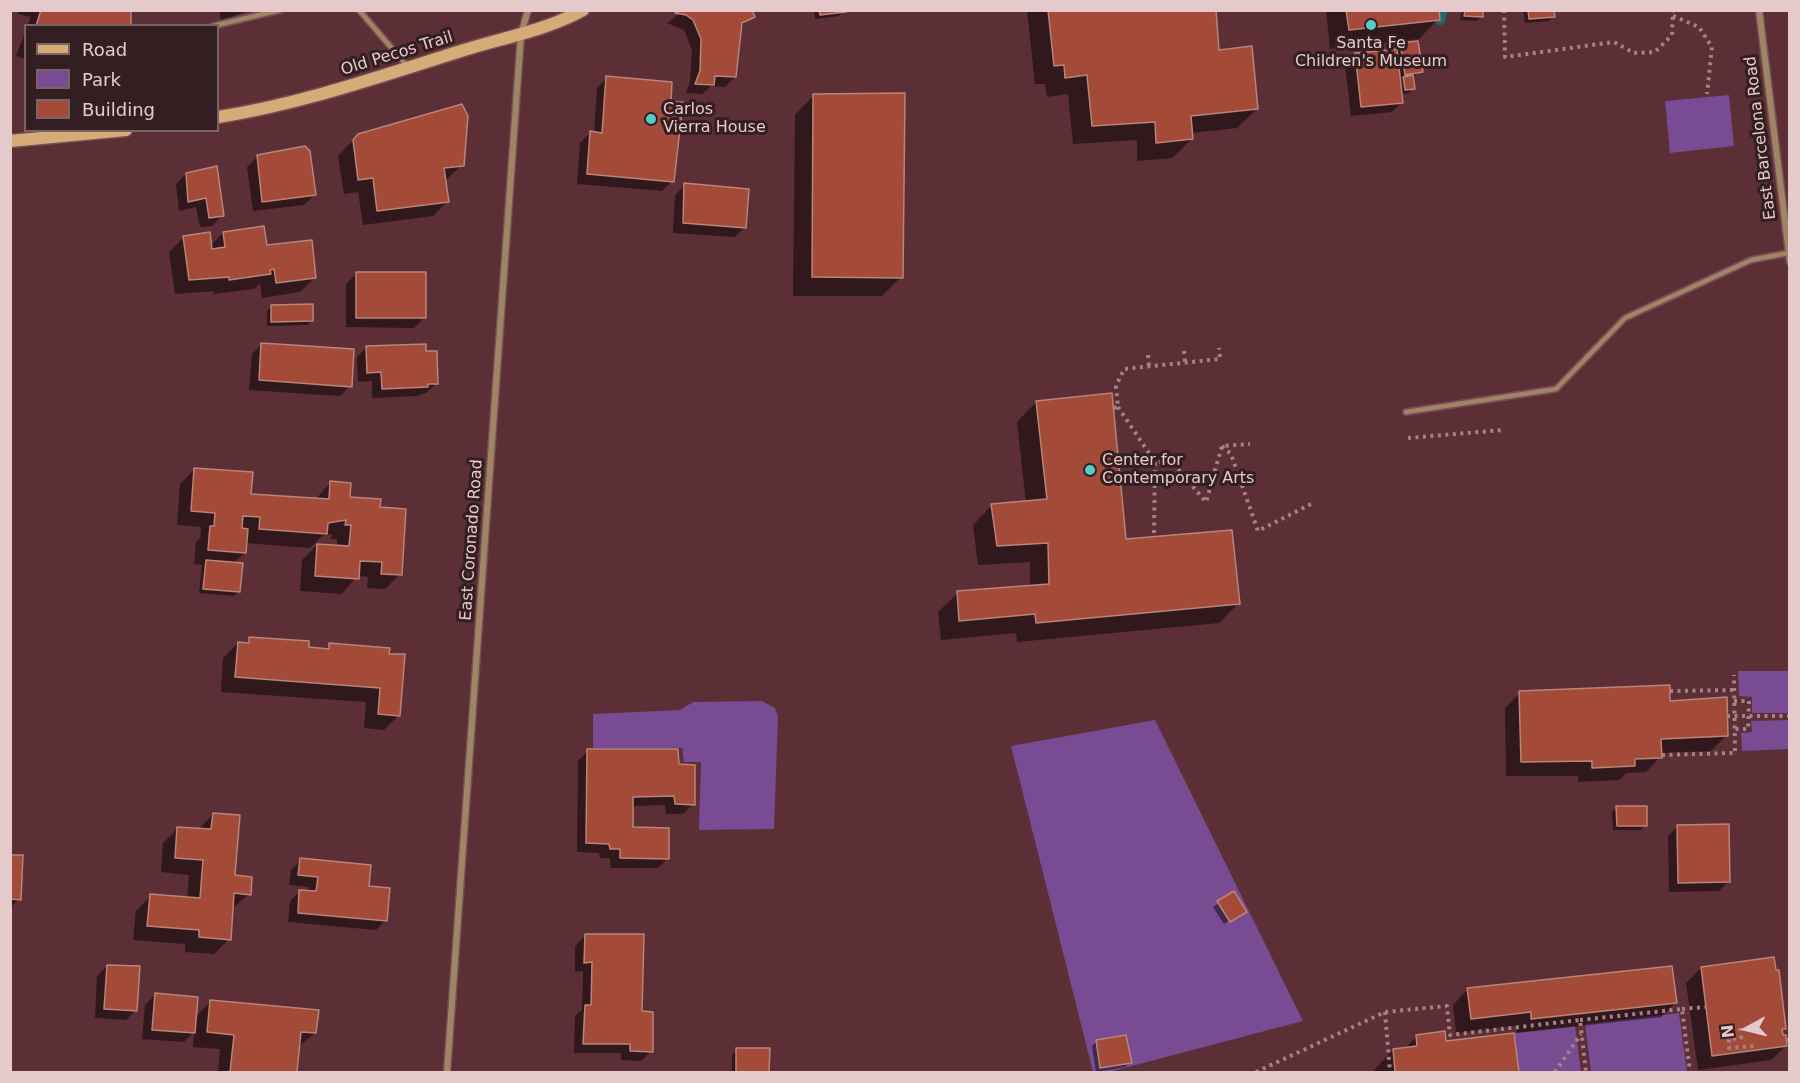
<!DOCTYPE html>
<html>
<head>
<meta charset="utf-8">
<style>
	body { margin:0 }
	#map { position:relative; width:1800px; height:1083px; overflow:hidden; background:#5c2e35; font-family:"DejaVu Sans",sans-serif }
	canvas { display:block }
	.frame { position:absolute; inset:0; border:12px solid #e6c9cb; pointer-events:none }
	.legend { position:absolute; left:24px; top:24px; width:195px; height:108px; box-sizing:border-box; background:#331e21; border:2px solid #7b6265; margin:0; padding:8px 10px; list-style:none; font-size:18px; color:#e6c9cb }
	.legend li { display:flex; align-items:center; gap:12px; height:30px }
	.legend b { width:30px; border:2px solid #7b6265 }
	.north { position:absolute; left:1716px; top:999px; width:60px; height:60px; -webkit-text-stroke:4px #331e21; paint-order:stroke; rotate:263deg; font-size:16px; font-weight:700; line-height:24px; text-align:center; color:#e6c9cb }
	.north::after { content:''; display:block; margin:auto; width:21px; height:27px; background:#e6c9cb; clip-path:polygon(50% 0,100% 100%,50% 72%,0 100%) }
</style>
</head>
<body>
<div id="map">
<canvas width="1800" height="1083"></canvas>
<div class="frame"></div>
<ul class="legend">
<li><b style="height:8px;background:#d5ac78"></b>Road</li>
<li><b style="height:16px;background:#784b92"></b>Park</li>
<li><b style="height:16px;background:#a44a39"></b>Building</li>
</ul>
<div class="north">N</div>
</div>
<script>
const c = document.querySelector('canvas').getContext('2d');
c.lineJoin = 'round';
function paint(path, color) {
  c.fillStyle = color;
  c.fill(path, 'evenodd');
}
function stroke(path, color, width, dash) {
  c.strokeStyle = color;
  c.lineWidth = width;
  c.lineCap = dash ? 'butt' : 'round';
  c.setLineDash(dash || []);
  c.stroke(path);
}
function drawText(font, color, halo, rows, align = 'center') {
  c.font = font + ' "DejaVu Sans",sans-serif';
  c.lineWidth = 6;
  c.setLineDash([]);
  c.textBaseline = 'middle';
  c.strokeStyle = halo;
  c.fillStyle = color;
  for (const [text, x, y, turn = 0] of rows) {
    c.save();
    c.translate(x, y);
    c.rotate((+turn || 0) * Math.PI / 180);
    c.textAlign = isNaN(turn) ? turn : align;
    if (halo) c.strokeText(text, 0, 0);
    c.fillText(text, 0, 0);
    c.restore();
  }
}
paint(new Path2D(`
	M1729 95 1734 146 1670 153 1665 101Z
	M1738 671H1789V713H1752V697L1739 696Z
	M762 701 775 708 778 717 774 829 699 830 701 762H684L682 748H593V714L680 710 693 702Z
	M1155 720 1303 1021 1109 1072H1093L1011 746Z
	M1789 720V749L1742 751 1741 733 1752 732 1751 721Z
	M1679 1013 1687 1072H1591L1585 1024Z
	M1575 1026 1581 1072H1519L1514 1033Z`), '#784b92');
paint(new Path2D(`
	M19 10H130L129 26H27L31 17 18 14Z
	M219 10H252L221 20Z
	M684 10 753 16 740 28 735 77 725 87 711 86 702 94 686 93 690 82 692 50 684 30 667 23Z
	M814 10H844V11L839 16 815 19Z
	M1027 10H1214L1218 52 1257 109 1237 128 1191 133 1192 139 1172 158 1137 161V140L1073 144 1068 94 1047 97 1045 84H1035Z
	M1326 10H1437L1438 19 1419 39 1330 49Z
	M1462 10H1482L1481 17 1477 21 1460 20Z
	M1523 10H1553V16L1549 21 1525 23Z
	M26 30V59L16 56Z
	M1401 45 1421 71 1412 77 1413 88 1409 93 1401 94 1402 102 1392 112 1351 116 1345 65 1355 55 1396 49Z
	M607 78 672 181 662 191 577 184 580 143 590 133H594L597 88Z
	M814 95 901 277 882 296H793L795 115Z
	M358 135 462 165 445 181 448 201 433 216 363 225 358 192 344 194 338 156Z
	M257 157 314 195 304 205 253 211 247 167Z
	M186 174 222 215 212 226 200 227 196 207 179 211 176 184Z
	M685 185 745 227 735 237 673 233 675 195Z
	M223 233 315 277 300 292 262 298 260 283 254 289 214 294V291L175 294 169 252 184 237 210 246Z
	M356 274 424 318 414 328 346 327V284Z
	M272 306 312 320 307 325 267 326V311Z
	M262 344 350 386 340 396 249 390 252 354Z
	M367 347 424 353 436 383 426 393 417 396 372 398V381L358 382 357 357Z
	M1036 402 1125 540 1238 604 1219 623 1017 642 1016 633 941 640 938 612 958 593 1030 587V562L978 565 973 525 992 505 1026 503 1017 422Z
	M195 469 250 495 315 500 330 483 348 498 378 508 400 574 385 589 367 588 368 577 357 576 342 594 300 591 302 560 317 545 337 547V539H331L332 534 322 536 310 548 245 543V552L233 564 239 591 234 596 199 593 202 565 194 564 196 542 200 538 201 527 177 525 180 484Z
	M250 639 325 650 330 645 388 655 399 715 384 730 364 728 366 702 221 692 223 658 238 643 245 644Z
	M1520 693 1726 736 1711 751 1660 753V757L1646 772 1626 773 1619 780 1578 782V776H1506L1505 708Z
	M588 751 677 765 693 804 683 814H666L665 805 632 806V829L668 858 658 868H611L610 858H600L599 853 577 852 578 761Z
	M1617 807 1645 825 1641 830H1613L1612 812Z
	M213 814 233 876 249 894 232 909 229 939 214 954 185 952V944L133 940 136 911 151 896 187 898 189 875 161 872 163 843 178 828 198 830Z
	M1678 826 1729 881 1719 891 1669 892 1668 836Z
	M10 856 19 899 10 908Z
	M301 860 368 887 386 920 376 930 288 922 290 901 300 891 308 892 309 887 289 885 291 870Z
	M1233 893 1242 913 1224 924 1213 907Z
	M585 936 641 1012 651 1051 641 1061 621 1060V1053H574L575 1016 582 1010 583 971 575 972V946Z
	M107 966 136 1010 126 1020 95 1018 97 976Z
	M1701 968 1785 1028 1781 1032 1786 1046 1771 1060 1698 1070 1686 983Z
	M1467 990 1675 1003 1661 1017 1517 1033 1516 1026 1456 1033 1453 1005Z
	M155 995 195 1017 211 1001 315 1033 298 1047 296 1072H218L220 1049 193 1047 194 1032 184 1042 142 1039 145 1005Z
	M1513 1034 1517 1072H1374V1070L1393 1050 1404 1049 1416 1037 1445 1042Z
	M1097 1041 1130 1063 1125 1067 1096 1072 1092 1046Z
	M769 1049 768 1072H732V1055L737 1050Z`), '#0007');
stroke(new Path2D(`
	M1440 20 1443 10`), '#1d6c6a', 10);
const building = new Path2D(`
	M41 10H131V26H36Z
	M681 10H752L755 17 742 23 736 77 715 76 714 85 695 84 700 71 701 39 693 20 686 15 675 13Z
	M819 10H845L846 12 820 15Z
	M1048 10H1216L1219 50 1252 46 1258 109 1191 116 1193 139 1156 143 1155 122 1092 126 1087 75 1065 78 1064 65 1054 66Z
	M1346 10H1439L1440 20 1349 30Z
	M1465 10H1483V17L1464 16Z
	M1528 10H1554L1555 17 1529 19Z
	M1418 41 1423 72 1405 75 1400 43Z
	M1397 49 1403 103 1361 107 1355 53Z
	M1413 75 1415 89 1405 90 1403 77Z
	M606 76 672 82 671 102H683L674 182 587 174 590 131 602 133Z
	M905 93 903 278 812 277 813 94Z
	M462 104 468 116 464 166 444 168 449 202 377 211 373 178 358 180 353 140 358 134Z
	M305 146 310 151 316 195 262 202 257 155Z
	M217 166 224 216 209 218 206 198 188 202 186 173Z
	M684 183 749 189 746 228 683 223Z
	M264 226 267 245 312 240 316 278 276 283 274 269 270 270 271 274 229 280V277L189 280 183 236 210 232 212 249 225 247 223 232Z
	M356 272H426V318H356Z
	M313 304V321L271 322V305Z
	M261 343 354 349 352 387 259 380Z
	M426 344V351H437L438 384H428V387L382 389 381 372 367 373 366 346Z
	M1112 393 1126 539 1232 530 1240 604 1036 623 1035 614 959 621 957 591 1049 584 1048 543 997 546 991 504 1047 499 1036 401Z
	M194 468 253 472 251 494 329 499 330 481 351 483 350 497 381 499 380 507 406 509 402 575 381 574 382 562 360 561 359 579 315 576 317 544 349 546 351 525H345L346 520 328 523 327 534 259 529 260 517 243 516 242 528 248 529 246 553 208 550 210 526H214L215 513 191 511Z
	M206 560 243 563 240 592 203 589Z
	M249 637 309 641V647L329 649V643L390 648 389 654H405L400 716 378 714 380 688 235 677 238 642 249 643Z
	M1670 685V701L1727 697 1728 736 1661 739 1662 758 1635 759V766L1592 768V761L1521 762 1519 691Z
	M587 749H678L679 764 695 765V805L675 804 674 796 633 797V827L669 828V859L620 858V849H610L609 844 586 843Z
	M1616 806H1647V826H1617Z
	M213 813 240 815 235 875 252 877 251 895 234 893 231 940 199 937V930L147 926 150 894 200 898 203 860 175 858 177 827 211 829Z
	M1729 824 1730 882 1678 883 1677 825Z
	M10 855H23L21 900 10 899Z
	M300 858 371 865 369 886 390 888 387 921 298 913 299 890 316 891 318 877 298 875Z
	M1234 891 1247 912 1230 922 1217 901Z
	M585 934H644L642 1011 653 1012V1052L630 1051V1044H583L585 1005H591L592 962 584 963Z
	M1774 957 1776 970H1779L1786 1029H1782L1783 1035H1786L1787 1046 1712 1056 1701 967Z
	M107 965 140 966 137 1011 104 1009Z
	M1672 966 1677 1003 1531 1019V1012L1471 1019 1467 988Z
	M155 993 198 997 195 1033 152 1030Z
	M210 1000 319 1010 316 1033 301 1032 297 1072H230L234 1035 207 1032Z
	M1445 1031 1446 1041 1514 1033 1519 1072H1395L1393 1049 1417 1046 1416 1035Z
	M1126 1035 1132 1063 1100 1068 1096 1040Z
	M736 1048H770L769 1072H736Z`);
paint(building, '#a44a39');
stroke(building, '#b9857a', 1.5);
const lane = new Path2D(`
	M359 10 407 66
	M213 26 280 10
	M1406 412 1556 389 1625 318 1751 260 1788 253`);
const street = new Path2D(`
	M1759 10 1790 262
	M447 1072 521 34 528 10`);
const secondary = new Path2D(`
	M218 117C301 104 381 76 461 51 501 38 545 31 583 10
	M10 141 126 130`);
stroke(lane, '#784d53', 8);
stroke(street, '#784d53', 9);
stroke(secondary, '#784d53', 15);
stroke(new Path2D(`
	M1504 10 1505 57 1614 42 1634 53 1655 52 1672 35 1673 10
	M1673 16 1699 27 1712 47 1707 94
	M1184 351 1185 362
	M1148 355 1149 366
	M1118 407 1155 462
	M1114 408 1118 407 1116 386 1124 369 1220 359 1219 348
	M1408 438 1503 430
	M1222 446 1231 454 1258 531 1311 504
	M1154 533 1155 462H1172L1206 502 1222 446 1250 444
	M1670 691 1734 690
	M1734 701H1749L1748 729H1735
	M1727 716H1790
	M1662 755 1735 753 1734 675
	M1682 1009 1705 1007
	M1385 1012 1390 1072
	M1580 1020 1682 1009 1690 1072
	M1740 1028 1741 1038 1729 1039V1048L1754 1046
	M1787 1041 1790 1036
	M1256 1072 1385 1012 1447 1006 1450 1035 1580 1020 1586 1072
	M1555 1072 1581 1034`), '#a68185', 4, [3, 4.5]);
stroke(lane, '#9f8565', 4.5);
stroke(street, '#9f8565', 6);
stroke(secondary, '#d5ac78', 12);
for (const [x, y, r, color] of [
	[1371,25,6,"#53cdc9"],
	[651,119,6,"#53cdc9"],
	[1090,470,6,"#53cdc9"]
]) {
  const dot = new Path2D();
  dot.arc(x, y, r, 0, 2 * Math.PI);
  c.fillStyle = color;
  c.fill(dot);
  stroke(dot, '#331e21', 2);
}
drawText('16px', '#e6c9cb', '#331e21', [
	["Santa Fe",1371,44,"center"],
	["Children's Museum",1371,62,"center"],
	["Carlos",663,110],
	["Vierra House",663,128],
	["Center for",1102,461],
	["Contemporary Arts",1102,479]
], 'left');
drawText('16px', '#e6c9cb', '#331e21', [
	["Old Pecos Trail",397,54,-17],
	["East Barcelona Road",1761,138,-97],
	["East Coronado Road",472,540,-86]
]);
</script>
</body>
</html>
